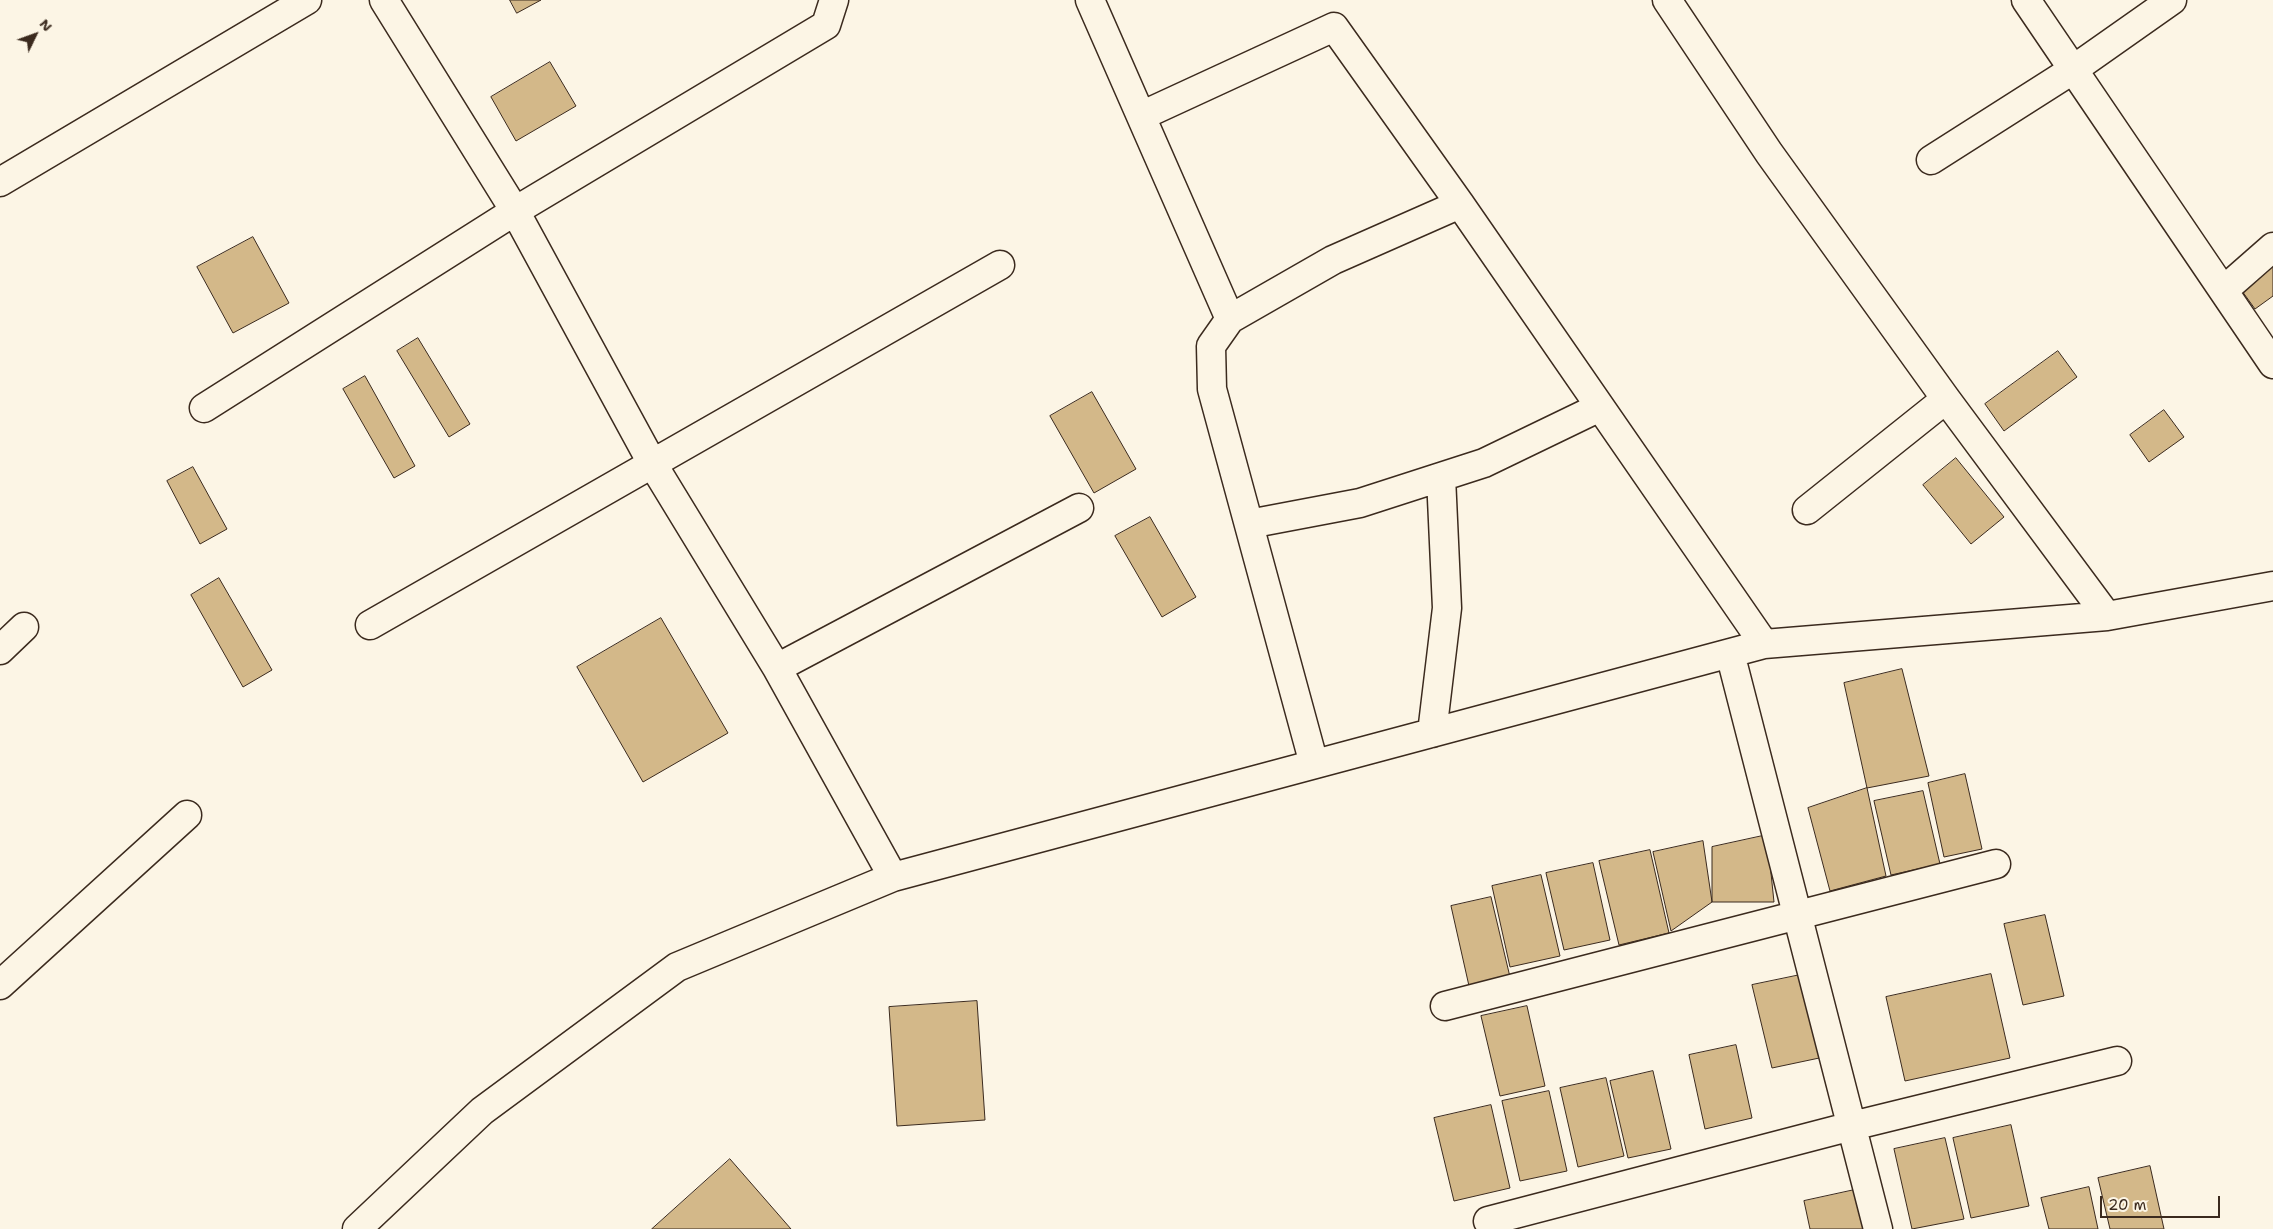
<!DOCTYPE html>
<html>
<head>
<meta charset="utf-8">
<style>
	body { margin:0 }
	#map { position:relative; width:2273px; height:1229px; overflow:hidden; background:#fcf5e5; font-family:"Shantell Sans",sans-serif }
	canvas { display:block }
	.north { position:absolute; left:10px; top:10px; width:50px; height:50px; -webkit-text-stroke:4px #fcf5e5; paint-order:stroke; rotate:48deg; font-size:14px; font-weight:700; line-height:20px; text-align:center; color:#3b2a1e }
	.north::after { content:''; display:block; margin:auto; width:18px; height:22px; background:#3b2a1e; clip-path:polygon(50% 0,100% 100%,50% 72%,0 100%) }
	.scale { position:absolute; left:2100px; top:1196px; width:120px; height:22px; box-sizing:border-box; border:2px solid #3b2a1e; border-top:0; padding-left:6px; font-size:15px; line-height:18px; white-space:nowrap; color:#3b2a1e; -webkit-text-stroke:4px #fcf5e5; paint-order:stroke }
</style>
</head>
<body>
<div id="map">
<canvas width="2273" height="1229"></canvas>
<div class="north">N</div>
<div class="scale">20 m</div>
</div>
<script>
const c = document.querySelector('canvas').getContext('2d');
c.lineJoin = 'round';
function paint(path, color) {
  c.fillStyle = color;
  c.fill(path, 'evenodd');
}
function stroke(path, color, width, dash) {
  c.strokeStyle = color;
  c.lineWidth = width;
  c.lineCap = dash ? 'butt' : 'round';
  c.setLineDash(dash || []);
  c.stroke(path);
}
const building = new Path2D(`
	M510 0H541L517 13Z
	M550 62 576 106 516 141 491 97Z
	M253 237 289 303 233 333 197 267Z
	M2273 258V296L2255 309 2237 284Z
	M418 338 470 424 449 437 397 351Z
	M2058 351 2077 377 2004 431 1985 404Z
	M365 376 415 466 394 478 343 389Z
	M1092 392 1136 469 1094 493 1050 416Z
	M2164 410 2184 437 2149 462 2130 435Z
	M1956 458 2004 517 1971 544 1923 485Z
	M193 467 227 529 200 544 167 481Z
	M1150 517 1196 597 1162 617 1115 536Z
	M219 578 272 670 243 687 191 595Z
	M661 618 728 733 643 782 577 667Z
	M1902 669 1929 776 1867 788 1844 683Z
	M1965 774 1982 849 1944 857 1928 783Z
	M1867 788 1886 876 1830 891 1808 808Z
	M1923 791 1940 864 1891 875 1874 801Z
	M1767 835 1774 902H1712V847Z
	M1703 841 1712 902 1671 931 1653 852Z
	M1650 850 1669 933 1619 945 1599 861Z
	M1593 863 1610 940 1564 950 1546 873Z
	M1541 875 1560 956 1510 967 1492 886Z
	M1491 897 1510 977 1469 986 1451 906Z
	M2045 915 2064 996 2023 1005 2004 924Z
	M1805 974 1824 1057 1772 1068 1752 985Z
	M1991 974 2010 1058 1905 1081 1886 997Z
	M977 1001 985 1120 897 1126 889 1007Z
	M1527 1006 1545 1086 1500 1096 1481 1016Z
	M1736 1045 1752 1118 1705 1129 1689 1055Z
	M1653 1071 1671 1149 1628 1158 1610 1081Z
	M1606 1078 1624 1156 1578 1167 1560 1088Z
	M1549 1091 1567 1171 1520 1181 1502 1101Z
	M1491 1105 1510 1188 1454 1201 1434 1118Z
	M2011 1125 2029 1206 1971 1218 1953 1138Z
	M1945 1138 1964 1219 1912 1229 1894 1149Z
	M730 1159 791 1229H652Z
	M2150 1166 2164 1229H2110L2098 1178Z
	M2089 1187 2098 1229H2049L2041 1198Z
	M1859 1189 1868 1229H1810L1804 1201Z`);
paint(building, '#d3b889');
stroke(building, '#3b2a1e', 1);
const minor = new Path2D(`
	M384 0 515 211 652 463 777 668 893 877
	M1090 0 1230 319
	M1667 0 1769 153 1946 399 2107 616
	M2026 0 2273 364
	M1141 116 1334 27 1460 204 1764 644
	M1931 160 2074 69 2172 0
	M0 182 307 0
	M2224 290 2273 247
	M204 408 515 211 826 25 834 0
	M1807 510 1946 399
	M1249 524 1360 503 1484 463 1600 407
	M370 625 1000 265
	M0 650 24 627
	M1730 653 1878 1229
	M777 668 1079 508
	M1432 733 1447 608 1441 477
	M1314 764 1212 389 1211 346 1230 319 1333 260 1460 204
	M0 985 187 815
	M1445 1006 1996 864
	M1488 1221 1852 1126 2117 1061
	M357 1229 482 1111 677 967 893 877 1764 644 2107 616 2273 586`);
stroke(minor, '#3b2a1e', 31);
stroke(minor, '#fcf5e5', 28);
</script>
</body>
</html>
